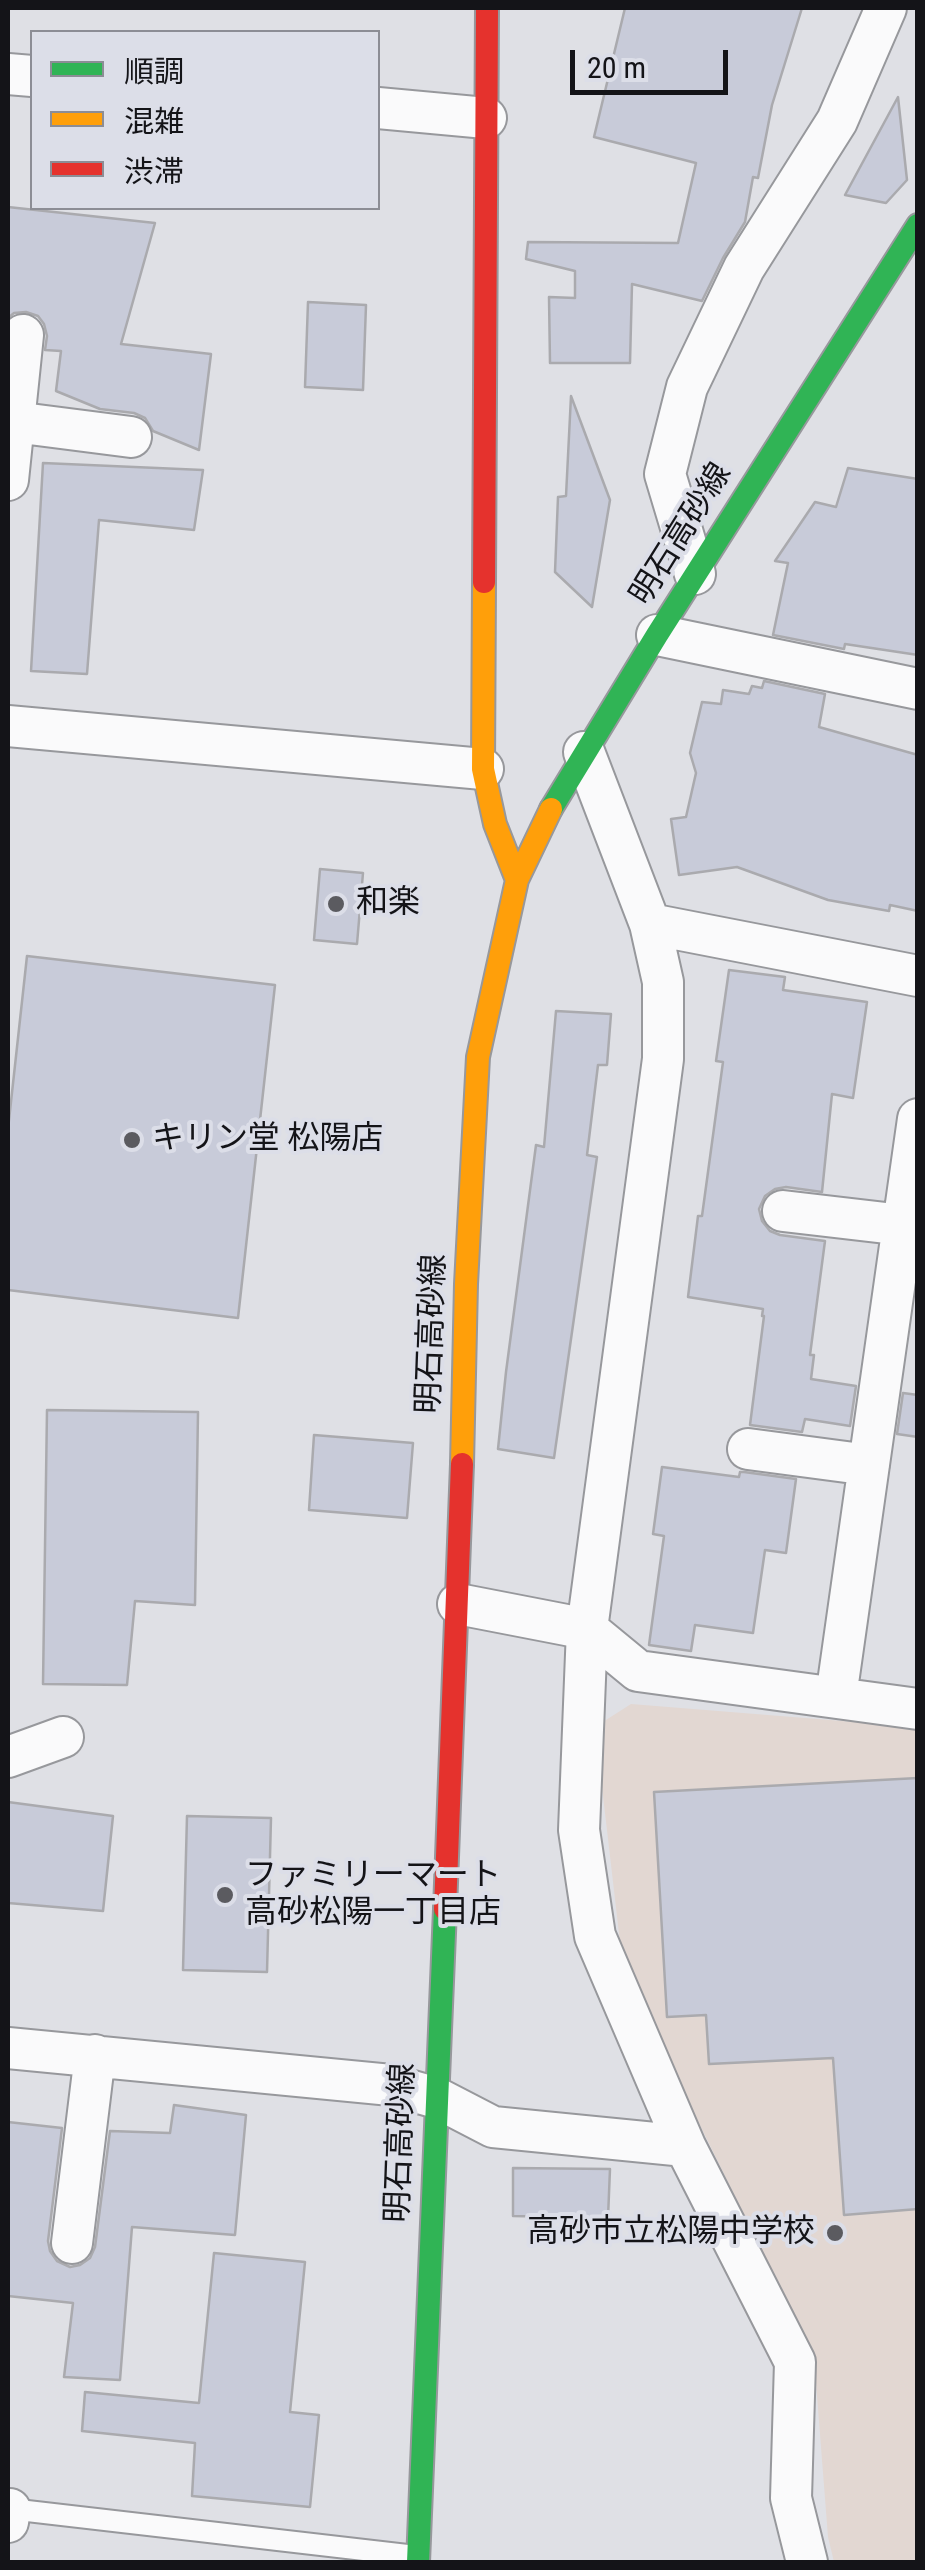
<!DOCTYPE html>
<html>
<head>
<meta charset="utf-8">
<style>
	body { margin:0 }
	#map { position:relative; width:925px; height:2570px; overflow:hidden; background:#dfe0e5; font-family:"Roboto Condensed","Noto Sans JP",sans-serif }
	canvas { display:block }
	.frame { position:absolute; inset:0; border:10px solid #141418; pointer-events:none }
	.legend { position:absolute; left:30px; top:30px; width:350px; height:180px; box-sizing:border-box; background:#dcdee8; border:2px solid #8c8d95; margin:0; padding:12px 18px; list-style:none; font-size:30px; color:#141418 }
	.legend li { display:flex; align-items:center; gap:20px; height:50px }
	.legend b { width:50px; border:2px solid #8c8d95 }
	.scale { position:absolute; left:570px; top:50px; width:158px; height:45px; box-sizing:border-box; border:5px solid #141418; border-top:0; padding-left:12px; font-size:30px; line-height:35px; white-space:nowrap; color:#141418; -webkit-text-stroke:8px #dcdee8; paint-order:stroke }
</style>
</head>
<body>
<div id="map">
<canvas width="925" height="2570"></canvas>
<div class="frame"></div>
<ul class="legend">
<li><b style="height:12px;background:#30b455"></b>順調</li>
<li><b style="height:12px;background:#ff9f0a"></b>混雑</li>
<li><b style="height:12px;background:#e5322d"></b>渋滞</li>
</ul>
<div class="scale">20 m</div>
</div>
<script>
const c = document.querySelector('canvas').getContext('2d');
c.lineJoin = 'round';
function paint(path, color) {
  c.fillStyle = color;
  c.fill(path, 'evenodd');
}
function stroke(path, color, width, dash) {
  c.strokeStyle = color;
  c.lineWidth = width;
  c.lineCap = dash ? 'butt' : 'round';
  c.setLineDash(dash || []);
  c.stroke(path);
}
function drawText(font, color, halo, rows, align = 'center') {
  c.font = font + ' "Roboto Condensed","Noto Sans JP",sans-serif';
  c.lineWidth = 8;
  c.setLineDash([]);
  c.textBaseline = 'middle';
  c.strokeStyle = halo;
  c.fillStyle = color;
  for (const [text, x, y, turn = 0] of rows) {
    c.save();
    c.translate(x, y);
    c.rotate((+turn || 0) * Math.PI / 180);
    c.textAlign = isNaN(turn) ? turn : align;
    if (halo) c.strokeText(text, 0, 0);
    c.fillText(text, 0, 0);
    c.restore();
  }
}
paint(new Path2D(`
	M631 1704 917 1727V2562H834L828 2537 814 2357 692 2109 620 1942 595 1727Z`), '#e2d7d2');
const building = new Path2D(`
	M625 8H802L772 105 758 178 753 177 745 222 723 258 702 301 632 284 630 363H550L549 297 575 298V271L526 259 528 242 678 243 696 163 594 137Z
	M898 97 907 180 886 203 845 195Z
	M8 207 155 223 121 344 211 354 199 450 153 431 145 418 134 413 100 409 56 391 61 351 45 350 47 336 44 324 38 316 26 312 14 313 8 318Z
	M308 302 366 305 363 390 305 387Z
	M571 396 610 500 592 607 555 572 558 497 566 496Z
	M43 463 203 470 194 530 99 520 87 674 31 671Z
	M848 468 918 479V655L845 644 844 649 773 635 788 563 775 561 815 502 836 507Z
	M764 681 825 694 819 727 918 755V911L890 905 889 911 828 900 737 867 679 875 671 819 686 817 696 773 690 753 702 702 721 704 723 690 749 694 752 686 762 688Z
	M320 869 363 873 357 944 314 940Z
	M27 956 275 985 238 1318 8 1290V1129Z
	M729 970 785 977 783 990 867 1002 853 1098 832 1094 822 1192 786 1187 775 1189 765 1196 759 1209 762 1221 770 1231 780 1235 825 1241 810 1355H814L811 1379 856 1386 850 1426 805 1419 802 1432 750 1425 764 1316H762L763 1309 688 1297 698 1216H702L723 1062 716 1061Z
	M556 1011 611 1014 607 1065H598L587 1155 597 1157 554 1458 498 1449 506 1372 536 1145 544 1147Z
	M903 1393 918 1395V1437L897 1434Z
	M47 1410 198 1412 195 1605 135 1601 127 1685 43 1684Z
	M314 1435 413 1443 407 1518 309 1510Z
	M662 1467 739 1477 740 1472H744L796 1479 786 1553 765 1550 753 1633 695 1625 691 1651 649 1645 664 1536 653 1534Z
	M918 1778V2209L844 2215 833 2058 709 2064 706 2015 667 2017 654 1792Z
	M8 1802 113 1816 103 1911 8 1903Z
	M187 1816 271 1818 267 1972 183 1970Z
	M174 2105 246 2115 235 2235 132 2227 120 2380 64 2377 73 2303 8 2296V2122L62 2128 48 2241 50 2251 57 2261 70 2267 80 2265 90 2258 95 2247 110 2131 170 2133Z
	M513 2168 610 2169 608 2218 513 2216Z
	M214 2253 305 2262 290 2412 319 2415 310 2507 192 2496 195 2443 82 2431 85 2392 199 2403Z`);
paint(building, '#c8cbd9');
stroke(building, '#aaaaae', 2.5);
const lane = new Path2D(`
	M8 2507 10 2509 416 2556`);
const street = new Path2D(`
	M8 74 32 76
	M378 108 486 118
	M14 422 131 437
	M8 480 23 335
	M695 574 665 474 687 387 744 268 837 121 886 8
	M657 635 918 689
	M8 726 483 769
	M584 752 650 924 663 982V1059L587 1629 579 1830 595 1936 685 2146
	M650 924 918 976
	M783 1211 903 1225
	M748 1449 869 1465
	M458 1604 587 1629 638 1671 918 1709
	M836 1697 918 1119
	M8 1757 63 1737
	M8 2048 391 2085 437 2098 493 2127 685 2146 795 2362 791 2498 807 2562
	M72 2243 95 2055
	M8 2522 10 2509`);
const fast = new Path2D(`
	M551 809 657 635 918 225
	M418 2562 445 1909`);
const slow = new Path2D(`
	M484 582 483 769 495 824 517 880
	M462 1464 466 1284 478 1057 517 880 551 809`);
const jam = new Path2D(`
	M484 582 487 8
	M445 1909 462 1464`);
stroke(lane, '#97989c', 24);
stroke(street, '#97989c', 44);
stroke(fast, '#97989c', 26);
stroke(slow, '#97989c', 26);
stroke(jam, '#97989c', 26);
stroke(lane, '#fafafb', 20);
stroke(street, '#fafafb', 40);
stroke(fast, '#30b455', 22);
stroke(slow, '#ff9f0a', 22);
stroke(jam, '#e5322d', 22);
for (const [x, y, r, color] of [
	[336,904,10,"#5b5b60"],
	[132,1140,10,"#5b5b60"],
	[225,1895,10,"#5b5b60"],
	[835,2233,10,"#5b5b60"]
]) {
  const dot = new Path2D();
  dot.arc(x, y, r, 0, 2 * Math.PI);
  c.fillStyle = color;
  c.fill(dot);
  stroke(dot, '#dcdee8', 4);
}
drawText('32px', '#141418', '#dcdee8', [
	["明石高砂線",682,535,-58],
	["明石高砂線",433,1334,-88],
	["明石高砂線",402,2143,-88]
]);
drawText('32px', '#141418', '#dcdee8', [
	["和楽",356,904],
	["キリン堂 松陽店",152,1140],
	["ファミリーマート",245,1877],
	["高砂松陽一丁目店",245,1914],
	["高砂市立松陽中学校",815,2233,"right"]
], 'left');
</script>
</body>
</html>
